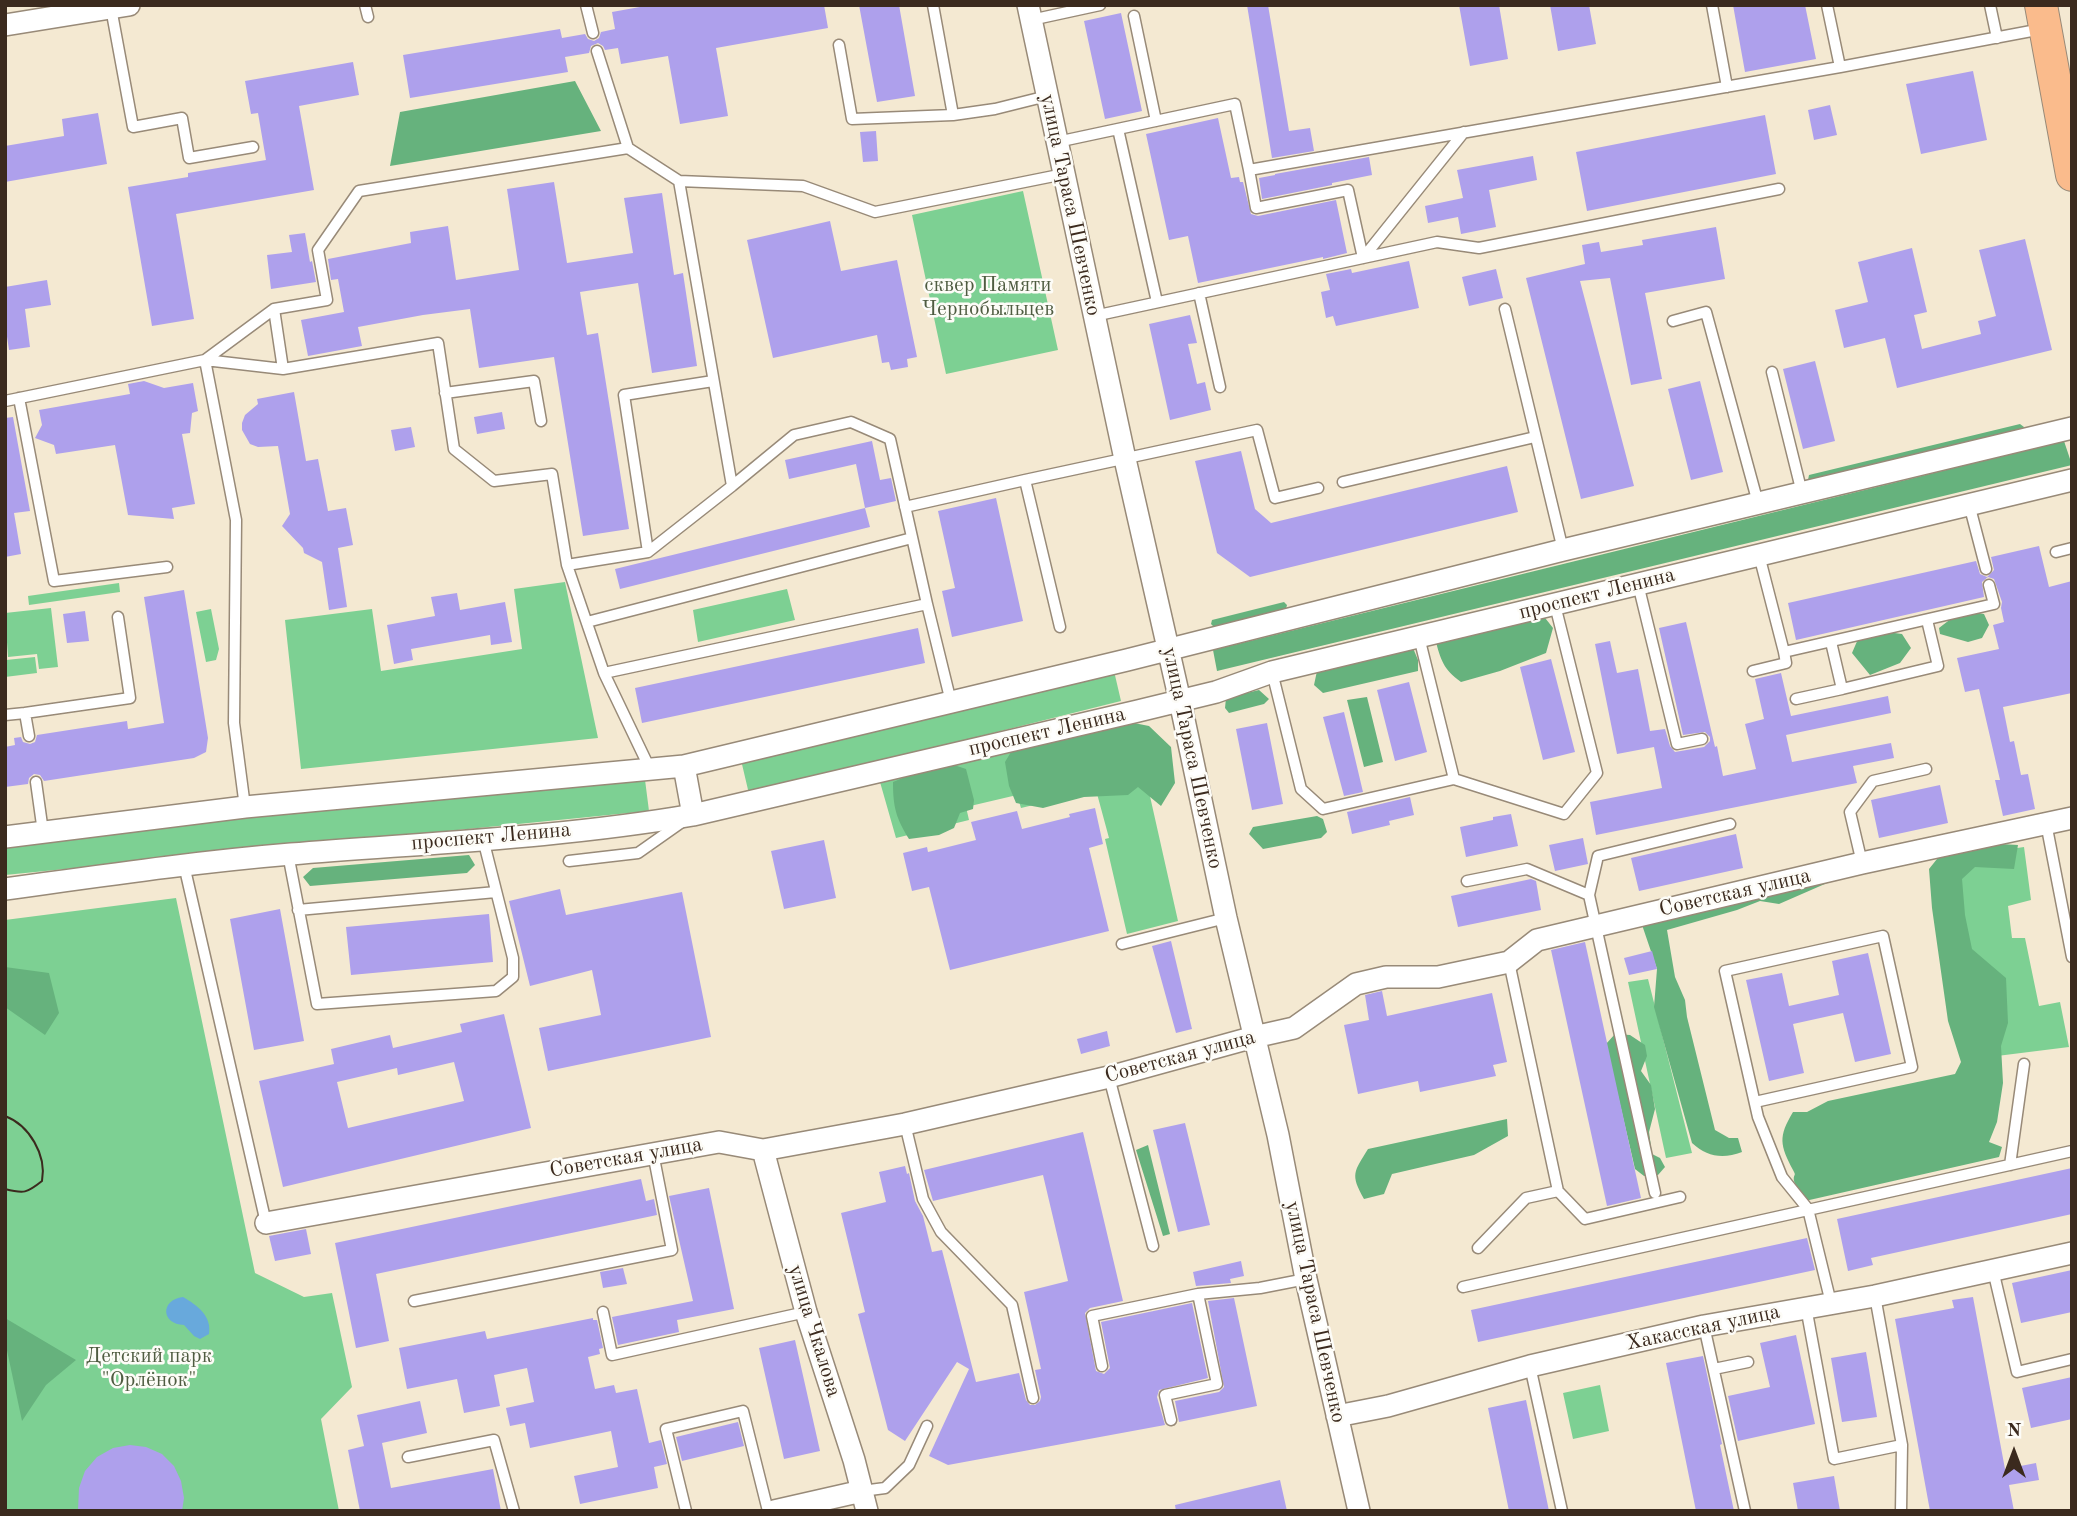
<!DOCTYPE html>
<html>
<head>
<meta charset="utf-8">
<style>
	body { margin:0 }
	#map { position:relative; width:2077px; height:1516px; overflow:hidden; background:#f4e9d2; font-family:"Old Standard TT",serif }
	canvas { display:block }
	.frame { position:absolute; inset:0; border:7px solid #3b2a1e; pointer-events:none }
	.north { position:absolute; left:1979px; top:1418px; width:70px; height:70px; -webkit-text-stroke:5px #fdfcf7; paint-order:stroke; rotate:0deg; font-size:19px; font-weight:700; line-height:28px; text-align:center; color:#3b2a1e }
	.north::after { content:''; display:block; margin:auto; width:24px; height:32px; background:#3b2a1e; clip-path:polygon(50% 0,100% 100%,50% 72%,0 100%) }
</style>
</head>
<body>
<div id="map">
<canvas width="2077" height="1516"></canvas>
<div class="frame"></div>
<div class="north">N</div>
</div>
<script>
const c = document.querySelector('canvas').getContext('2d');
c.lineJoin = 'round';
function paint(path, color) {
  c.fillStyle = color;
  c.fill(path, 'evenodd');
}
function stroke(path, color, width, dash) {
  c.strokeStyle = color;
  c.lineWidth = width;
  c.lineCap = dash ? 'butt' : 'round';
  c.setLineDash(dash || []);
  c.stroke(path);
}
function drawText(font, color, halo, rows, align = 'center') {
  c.font = font + ' "Old Standard TT",serif';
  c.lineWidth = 5;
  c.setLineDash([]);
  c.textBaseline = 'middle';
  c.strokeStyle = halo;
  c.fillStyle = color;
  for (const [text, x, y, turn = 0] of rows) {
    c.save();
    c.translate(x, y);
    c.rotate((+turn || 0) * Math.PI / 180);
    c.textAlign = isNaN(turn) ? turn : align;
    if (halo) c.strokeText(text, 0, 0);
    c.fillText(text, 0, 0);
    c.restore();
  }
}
paint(new Path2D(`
	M1023 191 1058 350 946 374 912 215Z
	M565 582 598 738 301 769 285 620 372 609 381 671 522 649 514 589Z
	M119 583 120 592 29 605 28 596Z
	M787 589 795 620 698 642 693 610Z
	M51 608 58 667 39 669 37 654 8 657 5 613Z
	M211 609 219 649 216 660 206 662 196 612Z
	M5 655 6 660 35 657 37 673 5 677Z
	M1114 671 1121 701 749 794 741 760Z
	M1134 725 1178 921 1127 934 1105 839 1109 838 1096 790 1021 808 1017 795 966 807 969 820 896 838 880 782Z
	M644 772 649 811 5 875V840Z
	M2024 847 2031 900 2008 906 2012 938H2025L2039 1006 2060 1002 2069 1047 1989 1057 1944 859Z
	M176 898 255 1273 304 1297 332 1293 352 1387 321 1419 339 1511H5V920Z
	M1648 979 1692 1153 1666 1158 1628 982Z
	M1600 1385 1609 1431 1573 1439 1563 1393Z`), '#7dd093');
paint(new Path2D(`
	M575 81 601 131 390 166 400 112Z
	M2020 424 2024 427 2023 431 1811 483 1808 480 1809 475Z
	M2064 441 2072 465 1217 671 1213 650Z
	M1284 602 1287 605 1286 609 1214 627 1211 624 1212 620Z
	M1978 613 1984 614 1989 625 1982 638 1968 642 1940 634 1939 628 1952 618Z
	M1542 614 1553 628 1546 653 1500 671 1461 682C1443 669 1441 660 1435 639Z
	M1887 632 1902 634 1911 648 1900 663 1870 675 1852 653 1858 639Z
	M1413 648 1418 660V671L1323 693 1314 685 1317 671Z
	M1259 690 1269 699 1264 704 1229 713 1225 708 1226 698Z
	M1367 697 1383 762 1364 767 1347 700Z
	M1134 723 1149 726 1171 747 1175 783 1161 806 1138 787 1128 795 1084 797 1043 808 1016 803 1009 786 1005 762 1014 747 1118 725Z
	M948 763 966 769 974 800 973 809 960 813 954 828 939 835 909 839C896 818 893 807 893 782L927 768Z
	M1317 816 1323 819 1327 832 1321 838 1263 849 1249 834 1253 827Z
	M1965 842 2018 845 2014 869 1975 867 1962 879 1965 915 1972 949 2006 978 2008 1023 2001 1046 2003 1083 1997 1122 1989 1142 2002 1147 1999 1157 1805 1201C1801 1195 1796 1187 1794 1181 1793 1173 1797 1177 1793 1170 1780 1145 1778 1137 1793 1112H1807L1828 1101 1955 1074 1961 1062 1948 1021 1932 908 1929 869 1945 849Z
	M469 855 475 865 467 873 310 886 303 877 313 868Z
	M1834 880 1779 904 1760 901 1737 910 1667 930 1675 977 1685 1000 1687 1017 1715 1130 1729 1138H1738L1742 1152C1723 1159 1707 1157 1692 1143L1654 1007 1657 969 1640 919Z
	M5 967 49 973 59 1013 45 1035 5 1007Z
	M1615 1034 1630 1035 1645 1045 1647 1056 1641 1071 1651 1085 1655 1109 1649 1132 1652 1154 1660 1158 1665 1167 1658 1175 1644 1176 1635 1169 1606 1044Z
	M1507 1119 1508 1136 1474 1155 1392 1174 1384 1194 1364 1199C1350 1174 1354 1172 1368 1149Z
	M1148 1145 1170 1234 1163 1236 1136 1150Z
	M5 1318 76 1360 46 1385 22 1421 5 1341Z`), '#66b27d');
paint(new Path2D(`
	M183 1297C197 1305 212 1316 209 1334L200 1339 194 1336 184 1325C161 1324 160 1300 183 1297Z`), '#68a9dc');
paint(new Path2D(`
	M651 5H824L828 28 716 48 728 116 680 124 668 56 621 64 618 48 605 50 603 46 598 43 591 46 589 53 565 57 568 72 410 98 403 55 560 29 562 38 585 34 588 39 594 41 599 38 601 32 615 29 612 12Z
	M859 5H899L915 96 877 102Z
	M1247 5H1268L1289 131 1310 128 1314 151 1272 158Z
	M1459 5H1499L1508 59 1470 66Z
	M1550 5H1589L1596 44 1558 51Z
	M1733 5H1805L1816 59 1745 72Z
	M1121 13 1142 111 1105 119 1084 21Z
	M353 62 359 95 299 106 314 190 176 214 194 319 152 326 128 187 188 177V173L266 160 258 113 251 114 245 81Z
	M1973 71 1987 140 1921 154 1906 84Z
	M1830 105 1837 135 1814 140 1808 110Z
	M98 113 107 164 5 182V146L64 136 62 119Z
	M1765 115 1776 174 1587 211 1576 152Z
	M1218 118 1231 178 1239 177 1240 182H1243L1251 214 1258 216 1336 200 1347 253 1323 259V257L1198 283 1188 236 1169 240 1146 134Z
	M876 131 878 161 863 162 860 132Z
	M1533 156 1537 180 1489 190 1496 227 1461 234 1458 217 1428 223 1425 206 1463 198 1457 170Z
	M1369 157 1372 175 1332 183V185L1262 199 1259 178 1275 175V174Z
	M554 182 567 263 633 253 624 198 662 193 674 275 683 273 697 366 652 373 638 283 580 292 587 335 598 333 629 529 583 536 554 357 479 368 470 309 423 315 358 327 362 346 308 356 301 320 344 312 338 279 331 280 328 259 411 243 410 232 448 226 456 280 519 270 507 189Z
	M830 221 841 271 897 260 917 357 907 359 908 367 891 370 889 362 882 363 877 335 773 358 747 240Z
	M1716 227 1725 279 1645 293 1662 379 1631 385 1610 278 1580 281 1634 486 1581 499 1526 278 1585 264 1582 245 1599 242 1601 252 1643 245 1642 240Z
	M305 233 310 262 312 261 316 282 271 289 267 255 292 252 289 235Z
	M2025 239 2052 350 1897 388 1885 338 1844 348 1835 310 1868 302 1858 262 1912 248 1927 312 1914 315 1922 349 1981 334 1978 321 1996 316 1979 250Z
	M1409 261 1419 308 1336 326 1333 316 1326 318 1321 292 1330 290 1326 274 1351 269 1352 273Z
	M1496 269 1503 298 1469 306 1462 277Z
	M47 280 51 305 25 309 30 347 9 350 5 323V287Z
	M1190 315 1197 343 1188 344 1197 384 1205 382 1211 410 1170 420 1149 324Z
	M1815 361 1835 441 1803 449 1783 369Z
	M144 381 164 388 193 383 198 411 192 413 190 433 182 434 195 504 172 508 174 519 128 515 115 445 56 454 54 445 35 438 42 425 39 410 130 394 128 384Z
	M1700 381 1723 472 1691 480 1668 389Z
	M294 392 306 461 318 459 328 511 346 508 353 545 338 548 347 607 329 610 322 562 304 553 303 548 282 526 290 514 278 446 258 447 250 444 242 430V423L245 415 258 404 257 399Z
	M502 412 505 429 477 434 474 417Z
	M13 417 30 511 14 513 21 554 5 557V418Z
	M411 427 415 447 395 451 391 430Z
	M872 441 880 480 891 478 896 501 865 508 856 464 789 479 785 460Z
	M1241 451 1255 509 1271 523 1507 466 1518 512 1250 577 1217 553 1195 461Z
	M996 498 1023 621 952 637 942 591 955 588 938 511Z
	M865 508 870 527 620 589 615 569Z
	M2039 546 2049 587 2072 581V693L2003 707 2010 742 2014 741 2021 775 2028 774 2035 809 2003 816 1995 780H2000L1979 689 1965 692 1957 658 1999 649 1993 625 2004 622 2001 608 2002 602 1994 579 1988 577 1982 582 1984 597 1796 640 1788 603 1976 561 1980 574 1987 577 1994 570 1991 557Z
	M184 590 208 738 206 752 194 758 44 781 40 775 34 774 29 778 28 784 5 787V747L15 745 14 738 21 737 23 742 30 744 35 742 37 735 127 721 128 729 164 723 144 597Z
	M457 593 460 610 505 602 512 642 491 645 490 635 411 649 413 660 394 664 387 625 435 616 431 597Z
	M85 611 89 641 67 643 63 614Z
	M1686 622 1715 747 1717 746 1723 776 1756 769 1745 724 1764 719 1755 679 1781 673 1791 716 1888 696 1891 713 1786 735 1792 762 1891 743 1894 758 1853 766 1857 783 1596 835 1590 802 1662 788 1654 747 1617 754 1595 644 1610 641 1617 673 1638 669 1650 731 1665 729 1670 746 1675 752 1704 747 1710 741V737L1705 732 1683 735 1659 628Z
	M918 628 925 663 642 723 635 688Z
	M1551 659 1575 752 1543 760 1520 667Z
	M1409 682 1427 752 1395 761 1377 690Z
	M1344 712 1363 792 1344 796 1323 717Z
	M1267 723 1283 804 1252 810 1236 729Z
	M1940 785 1948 823 1879 838 1871 800Z
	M1410 797 1414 815 1389 821 1390 825 1352 834 1347 812Z
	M1095 808 1103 844 1089 848 1109 931 950 970 929 887 912 891 903 853 927 847 928 852 976 840 971 822 1017 811 1022 829 1070 817 1069 814Z
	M1511 814 1518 846 1466 857 1460 827 1493 820V817Z
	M1736 834 1743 868 1639 891 1631 858Z
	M1583 838 1588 864 1555 871 1549 845Z
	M824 840 836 898 784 909 771 851Z
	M1531 879 1536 881 1541 910 1458 927 1451 896Z
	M560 889 566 915 682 892 711 1037 548 1071 539 1028 601 1015 592 970 530 986 509 901Z
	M280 909 304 1041 254 1050 230 919Z
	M489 914 493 962 351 975 346 927Z
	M1171 941 1192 1029 1176 1033 1152 946Z
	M1585 942 1641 1198 1607 1206 1551 950Z
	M1652 951 1657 969 1629 975 1624 958Z
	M1868 953 1891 1054 1855 1062 1843 1013 1793 1024 1804 1073 1769 1081 1746 980 1782 973 1789 1006 1839 995 1832 961Z
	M1382 991 1387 1016 1492 993 1507 1062 1493 1065 1496 1076 1420 1092 1418 1081 1358 1094 1344 1025 1369 1020 1365 995Z
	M504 1014 531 1128 283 1187 259 1081 334 1064 331 1049 390 1035 393 1048 462 1032 460 1024ZM454 1062 464 1101 348 1128 337 1082 397 1068 398 1075Z
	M1107 1031 1110 1046 1081 1054 1077 1039Z
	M1185 1123 1210 1225 1178 1232 1153 1130Z
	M1083 1132 1123 1301 1090 1308 1085 1313 1096 1371 1104 1374 1110 1368 1101 1322 1192 1303 1208 1378 1159 1390 1157 1397 1165 1425 948 1465 929 1456 969 1369 957 1362 905 1441 888 1430 858 1314 865 1312 841 1213 886 1202 879 1172 905 1166 907 1174 909 1173 915 1201 923 1216 932 1252 942 1250 976 1382 1019 1373 1026 1400 1030 1405H1035L1040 1401 1041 1397 1035 1370 1041 1369 1024 1292 1068 1281 1043 1175 933 1201 924 1170Z
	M2072 1168V1214L1871 1258 1873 1265 1848 1271 1837 1219Z
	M641 1179 646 1201 654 1199 657 1215 376 1274 389 1341 356 1348 335 1243Z
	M709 1188 734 1309 677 1320 679 1332 618 1345 612 1317 693 1301 669 1196Z
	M306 1229 311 1254 275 1261 269 1236Z
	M1807 1238 1815 1270 1478 1342 1471 1310Z
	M1241 1261 1244 1276 1230 1279 1231 1283 1196 1286 1193 1272Z
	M623 1268 627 1284 603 1288 600 1272Z
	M2072 1270V1312L2021 1323 2012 1283Z
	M1973 1297 2005 1469 2036 1463 2039 1480 2009 1485 2014 1511H1930L1895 1319 1954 1308 1952 1300Z
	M1234 1298 1257 1406 1179 1422 1175 1401 1219 1392 1224 1387 1208 1301Z
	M593 1318V1320H597L603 1348 599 1349 600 1354 588 1357 595 1389 614 1385 616 1393 637 1389 649 1443 661 1440 667 1464 654 1467 658 1488 580 1504 574 1476 618 1467 611 1431 530 1448 525 1423 510 1426 506 1408 534 1402 527 1368 494 1375 500 1406 464 1413 457 1379 407 1389 399 1348 485 1331 487 1339Z
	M1796 1335 1815 1424 1738 1441 1728 1396 1770 1387 1760 1343Z
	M795 1340 820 1451 784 1459 759 1348Z
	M1866 1352 1877 1417 1842 1422 1831 1358Z
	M1703 1356 1722 1444 1720 1445 1734 1511H1696L1666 1363Z
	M2072 1377V1419L2031 1428 2022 1388Z
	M1526 1400 1530 1419 1549 1511H1509L1488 1408Z
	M420 1401 427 1433 382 1443 391 1488 493 1469 501 1511H360L348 1450 364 1446 357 1415Z
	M738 1422 744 1446 682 1461 676 1437Z
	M130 1445 146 1447 162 1454 174 1466 181 1481 184 1498 182 1511H78L79 1488 85 1471 97 1457 113 1448Z
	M1834 1476 1840 1511H1798L1793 1483Z
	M1280 1480 1287 1511H1176L1175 1505Z`), '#aea0ec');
const lane = new Path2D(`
	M365 5 368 17
	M586 5 593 33
	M933 5 953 115 995 109 1047 96
	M1712 5 1727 87
	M1827 5 1840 67 2042 29
	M1990 5 1997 38
	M111 8 133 127 182 118 189 158 253 147
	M1134 16 1156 121
	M1031 20 1100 5
	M839 45 852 119 953 115
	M1118 129 1157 302
	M1057 142 1235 104 1249 170 1840 67
	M628 148 679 181 803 186 875 212 1064 174
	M1249 170 1256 208 1348 190 1363 258
	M1363 258 1464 132
	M1199 293 1220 387
	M274 309 283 369 438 343 454 449 494 481 552 474 567 565 604 673 650 769
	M1505 309 1563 550
	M1094 316 1437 242 1479 248 1779 189
	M1673 321 1706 312 1758 503
	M205 360 274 309 327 300 318 250 359 191 628 148 597 51
	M205 360 283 369
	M1772 372 1802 493
	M445 393 534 381 541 421
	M19 398 54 581 167 567
	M5 401 205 360 236 520 234 723 245 807
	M1343 482 1535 437
	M732 486 794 435 851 422 890 439 927 604
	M1969 504 1986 569
	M905 507 1025 480
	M648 552 624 395 713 381
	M2056 552 2072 548
	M1759 555 1784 652 1994 604 1989 585
	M567 565 648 552 732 486 679 181
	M1638 584 1677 744 1702 739
	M587 622 912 538
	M1060 627 1025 480 1257 430 1275 498 1318 488
	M1831 642 1842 689 1938 666 1927 620
	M1753 671 1786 663 1784 652
	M1272 672 1301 789 1323 809 1454 779 1419 637
	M604 673 927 604 951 702
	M1796 699 1842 689
	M25 713 130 698 118 617
	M5 715 25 713 29 736
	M1454 779 1564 814 1597 773 1555 605
	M36 782 43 832
	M2046 823 2072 957
	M288 854 317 1004 496 991 513 977V958L483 839
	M569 861 638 853 682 822
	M1862 863 1850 812 1873 781 1926 769
	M184 865 266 1223
	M1467 881 1527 869 1589 895
	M298 910 496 892
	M1122 944 1226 918
	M1509 962 1558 1191 1585 1219 1680 1197
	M1109 1077 1153 1246
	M1755 1102 1912 1067 1883 936 1725 971 1758 1117 1782 1177 1808 1209 1831 1303
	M905 1124 923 1199 941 1232 1012 1305 1033 1398
	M2010 1165 2024 1064
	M1655 1193 1589 895 1598 856 1730 824
	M1478 1248 1526 1198 1558 1191
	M1993 1270 2017 1372 2072 1359
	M1463 1287 2072 1151
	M1875 1296 1902 1445 1901 1511
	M414 1301 672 1250 653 1153
	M1806 1307 1834 1459 1902 1445
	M603 1312 612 1355 806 1312
	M1704 1326 1745 1511
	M1102 1366 1092 1316 1198 1294 1260 1288 1306 1279
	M1530 1366 1562 1511
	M1714 1369 1748 1362
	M1171 1420 1165 1395 1217 1384 1198 1294
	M408 1457 494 1440 514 1511
	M862 1491 885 1488 909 1465 927 1426
	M686 1511 666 1429 743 1411 768 1511`);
const street = new Path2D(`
	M1028 5 1125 459 1180 701 1226 918 1278 1135 1306 1279 1359 1511
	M5 25 129 5
	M684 766 693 815
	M5 837 245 807 684 766 1127 660 1563 550 2072 428
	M5 889C100 876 195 862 291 854 424 843 560 838 693 815L1138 711 1216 692 1272 672 2072 480
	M763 1150 806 1312 854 1460 867 1511
	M266 1223 719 1142 763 1150 905 1124 1109 1077 1254 1037 1294 1028 1356 984 1386 977H1438L1509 962 1537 940 1862 863 2072 818
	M1337 1416 1388 1406 1530 1366 1704 1326 1875 1296 2072 1253
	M774 1511 862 1491`);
const primary = new Path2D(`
	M2041 5 2072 175`);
stroke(lane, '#988a78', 13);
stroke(street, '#988a78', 24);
stroke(primary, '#988a78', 34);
stroke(lane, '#fff', 10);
stroke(street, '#fff', 21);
stroke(primary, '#fabb8c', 32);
stroke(new Path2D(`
	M5 1116C29 1125 47 1155 42 1181 27 1193 24 1194 5 1189`), '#3b2a1e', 2);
drawText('21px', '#3b2a1e', '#fdfcf7', [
	["улица Тараса Шевченко",1070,205,78],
	["проспект Ленина",1597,594,-14],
	["проспект Ленина",1047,732,-13],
	["улица Тараса Шевченко",1192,758,78],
	["проспект Ленина",491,837,-5],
	["Советская улица",1735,893,-13],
	["Советская улица",1180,1057,-15],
	["Советская улица",626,1158,-10],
	["улица Тараса Шевченко",1315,1312,78],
	["Хакасская улица",1703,1328,-12],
	["улица Чкалова",814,1331,73]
]);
drawText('21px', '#4f5c41', '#fdfcf7', [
	["сквер Памяти",988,285],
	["Чернобыльцев",988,309],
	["Детский парк",149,1356],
	["\"Орлёнок\"",149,1380]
]);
</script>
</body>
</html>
